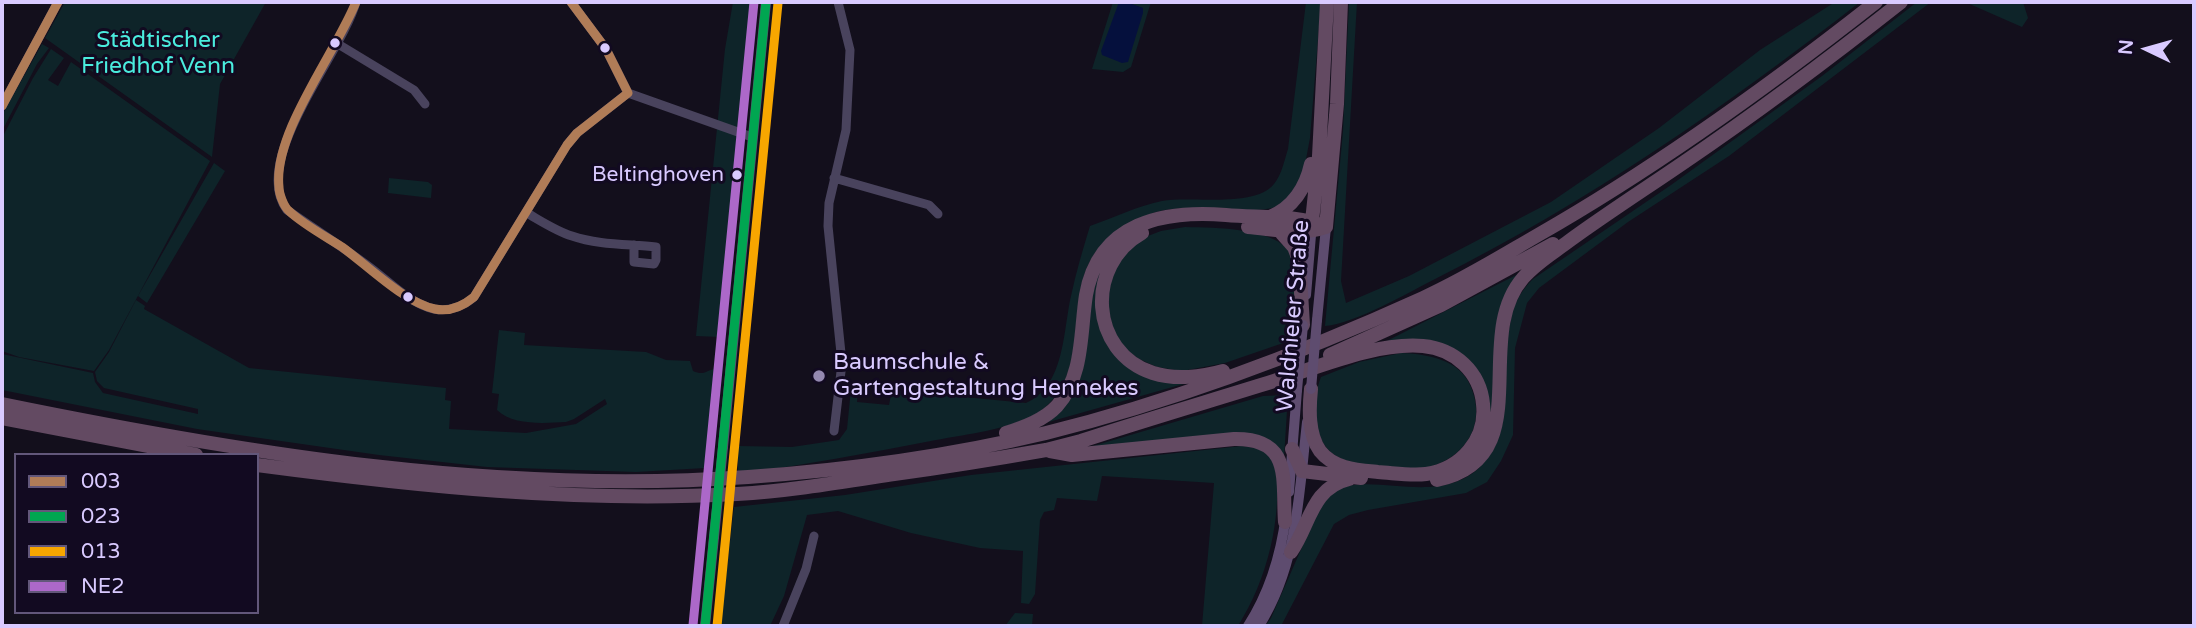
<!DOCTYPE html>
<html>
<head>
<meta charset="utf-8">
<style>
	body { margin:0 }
	#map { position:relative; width:2196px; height:628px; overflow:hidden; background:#130f1c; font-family:"Varela Round",sans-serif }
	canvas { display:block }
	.frame { position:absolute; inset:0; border:4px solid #d9caff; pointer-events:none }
	.legend { position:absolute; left:14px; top:453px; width:245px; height:161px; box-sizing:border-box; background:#120a21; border:2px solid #62577a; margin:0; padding:9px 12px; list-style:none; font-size:21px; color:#d9caff }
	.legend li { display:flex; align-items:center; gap:14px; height:35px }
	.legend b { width:35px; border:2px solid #62577a }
	.north { position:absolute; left:2112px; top:14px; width:70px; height:70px; -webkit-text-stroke:5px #120a21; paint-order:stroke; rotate:275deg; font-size:19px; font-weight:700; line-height:28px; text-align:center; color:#d9caff }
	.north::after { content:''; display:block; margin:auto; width:24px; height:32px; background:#d9caff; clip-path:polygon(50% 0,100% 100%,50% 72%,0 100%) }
</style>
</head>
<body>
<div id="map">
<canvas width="2196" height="628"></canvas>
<div class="frame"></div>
<ul class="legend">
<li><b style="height:9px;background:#b07c57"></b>003</li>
<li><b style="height:9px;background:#00a651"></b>023</li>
<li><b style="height:9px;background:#f7a600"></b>013</li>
<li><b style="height:9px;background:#ac68c9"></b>NE2</li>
</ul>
<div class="north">N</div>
</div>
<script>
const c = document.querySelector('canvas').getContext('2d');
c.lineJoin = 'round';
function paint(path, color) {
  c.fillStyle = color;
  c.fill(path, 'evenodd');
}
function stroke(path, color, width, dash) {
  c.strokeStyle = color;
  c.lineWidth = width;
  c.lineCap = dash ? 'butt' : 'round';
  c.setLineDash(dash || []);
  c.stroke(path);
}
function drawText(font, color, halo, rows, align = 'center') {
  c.font = font + ' "Varela Round",sans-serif';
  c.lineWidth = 6;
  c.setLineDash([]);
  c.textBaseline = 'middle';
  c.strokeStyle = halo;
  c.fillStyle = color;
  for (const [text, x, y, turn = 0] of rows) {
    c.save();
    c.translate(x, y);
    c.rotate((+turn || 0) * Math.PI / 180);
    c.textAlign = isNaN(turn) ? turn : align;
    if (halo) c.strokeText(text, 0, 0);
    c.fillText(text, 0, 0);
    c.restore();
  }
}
paint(new Path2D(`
	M65 2H266L220 84 212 157 45 38Z
	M733 2H755L738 140 720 337 696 336 725 49Z
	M1113 2 1142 8 1126 2H1151L1131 67 1123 72 1092 69Z
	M1306 2H1321L1310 138 1303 175 1283 205C1241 220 1178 196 1142 218 1128 227 1110 237 1099 249 1071 276 1081 340 1067 376 1061 392 1049 407 1034 415 1005 430 968 434 936 440 870 453 804 465 738 474V446L792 447 839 440 847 429 851 389 858 390 857 402 889 405 892 390 1026 403C1065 386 1063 331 1071 296 1076 272 1083 249 1090 226 1113 218 1137 206 1162 201 1190 196 1255 208 1274 184 1282 174 1284 161 1288 149Z
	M1349 2H1357L1341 281 1346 303 1409 276 1551 202 1659 128 1760 50 1835 2H1860C1727 106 1588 202 1437 278 1407 293 1357 323 1325 326L1343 131Z
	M1917 2H1931L1729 156 1628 222 1539 288 1527 303 1515 348 1513 435 1501 461 1487 482 1466 493 1368 510 1349 515 1334 524 1281 626H1265L1271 618 1320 506C1323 502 1326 497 1330 494 1366 467 1434 509 1479 468 1533 417 1478 332 1533 279L1671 185 1822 76Z
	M1965 2H2023L2028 18 2022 27Z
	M42 44 49 48 37 64 2 131V115Z
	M51 49 64 58 48 80 58 86 71 62 210 161 109 350 94 371 19 357 2 351V138L33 78Z
	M214 163 225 171 147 303 138 296Z
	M389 178 428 182 432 185 431 198 388 193Z
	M1149 227 1099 284 1125 364 1194 381 1038 425 1062 405 1098 270Z
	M1185 227C1216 228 1274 227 1292 254L1296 311 1289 341 1225 363 1182 371 1157 367 1139 359 1121 346 1110 322 1107 287 1117 264 1140 239 1161 231Z
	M1522 272 1519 278 1497 391 1487 423 1459 354 1375 347Z
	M136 300 145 306 144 309 249 368 446 388 445 400 451 401 449 429 526 433 576 424 607 404 605 399 574 419 566 422C545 423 513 426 497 410L499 394 492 393 499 330 525 333 524 345 646 352 666 360 690 361 693 371C706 377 707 368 718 369L705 468 636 472 487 467 379 455 197 429 2 390V354L93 373 95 382 103 393 198 414V409L104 388 97 381 95 372 109 352Z
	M1401 353C1426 354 1459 359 1470 385 1490 429 1459 466 1413 470 1404 470 1395 468 1386 468 1347 464 1317 459 1316 413 1316 400 1316 389 1321 377L1359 362Z
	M1288 395 1284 458 1262 439 1076 451 1263 396Z
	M1242 446 1262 449 1276 463C1282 519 1268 578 1238 626H1202L1214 483 1102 476 1097 501 1057 498 1054 510 1044 512 1040 520 1035 594 1029 604 1021 603 1023 551 980 548 911 533 838 511 807 515 784 596 770 626H720L734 507 845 495 971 475Z
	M1015 613 1033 614 1032 626H1005Z`), '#0e2429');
paint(new Path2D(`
	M1119 2H1126L1143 8V13L1128 62 1122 63 1102 55 1101 51Z`), '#05103d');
stroke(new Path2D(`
	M356 2C342 53 249 160 287 210 315 229 344 248 371 268 391 283 409 303 434 309 449 312 464 306 474 297L567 145 577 133 628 93
	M571 2 606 49 628 93
	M338 44 414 90 425 104
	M628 93 752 137
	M2 106 58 2
	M834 178 929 205 938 214
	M527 213C541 221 556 231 572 236 598 245 628 244 656 247V260L654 264 634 262V245
	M834 431 842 363 828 226 829 203 846 130 850 50 838 2
	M783 626 806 569 814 536`), '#49435d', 9);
stroke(new Path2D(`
	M1306 295 1312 223
	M1317 320 1326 227
	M723 447 766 2
	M1289 492 1297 390
	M705 626 714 537
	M1248 626C1270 592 1281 554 1286 515
	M1259 626C1298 564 1299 493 1307 422`), '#5e4c6f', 10);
stroke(new Path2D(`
	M1270 217C1293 208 1306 187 1311 164
	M1312 221 1319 156 1327 2
	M1248 227C1274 229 1300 236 1326 227
	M1326 227 1337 104 1341 2
	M1278 229 1294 247 1299 260 1303 325
	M1142 233C1085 265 1089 352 1153 373 1175 380 1202 377 1223 371
	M1330 355 1441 305 1553 244
	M2 404C246 454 498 495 748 477 848 470 949 456 1046 433 1175 401 1302 353 1423 298 1463 280 1500 257 1538 235 1657 167 1768 87 1876 2
	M2 418 196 455
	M1006 433C1024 427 1044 420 1057 406 1084 375 1080 333 1086 295 1099 222 1164 210 1226 215 1258 218 1297 214 1326 227
	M1292 449 1302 471 1361 478
	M1050 451 1072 455 1234 439C1293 438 1282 480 1285 522
	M257 465C416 486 577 503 737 494 789 491 842 482 894 474 945 467 995 459 1046 450L1081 441C1145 420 1210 401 1274 381 1319 367 1376 342 1423 346 1455 349 1480 372 1483 404 1487 439 1461 469 1426 474 1411 476 1394 473 1378 472 1358 470 1334 469 1320 451 1308 434 1309 409 1311 389
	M1437 480C1541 458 1470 339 1523 278 1536 263 1553 253 1569 241 1606 214 1645 189 1683 163 1758 112 1830 58 1901 2
	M1291 552C1310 525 1311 488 1349 479`), '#634a62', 14);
stroke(new Path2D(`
	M1311 389 1317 320
	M1297 390 1303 325
	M714 537 723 447`), '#5e4c6f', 10);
stroke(new Path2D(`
	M356 2C335 54 273 133 279 187 279 194 284 207 289 211 304 225 325 236 342 247 367 265 405 303 435 309 449 312 463 306 474 297L567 145 577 133 628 93
	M571 2 606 49 628 93
	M2 106 58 2`), '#b07c57', 9);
stroke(new Path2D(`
	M705 626 766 2`), '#00a651', 9);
stroke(new Path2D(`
	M717 626 778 3`), '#f7a600', 9);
stroke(new Path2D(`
	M693 625 754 2`), '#ac68c9', 9);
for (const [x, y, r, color] of [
	[335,43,6,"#d9caff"],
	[605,48,6,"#d9caff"],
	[737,175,6,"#d9caff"],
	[408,297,6,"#d9caff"],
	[819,376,7,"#9489b0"]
]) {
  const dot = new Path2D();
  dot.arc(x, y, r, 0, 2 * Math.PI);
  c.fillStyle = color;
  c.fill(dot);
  stroke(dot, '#120a21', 2.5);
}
drawText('21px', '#d9caff', '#120a21', [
	["Beltinghoven",724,175]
], 'right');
drawText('23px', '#4aecde', '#120a21', [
	["Städtischer",158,41],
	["Friedhof Venn",158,67]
]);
drawText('23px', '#d9caff', '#120a21', [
	["Waldnieler Straße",1294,316,-85]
]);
drawText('23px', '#d9caff', '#120a21', [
	["Baumschule &",833,363],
	["Gartengestaltung Hennekes",833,389]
], 'left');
</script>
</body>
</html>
